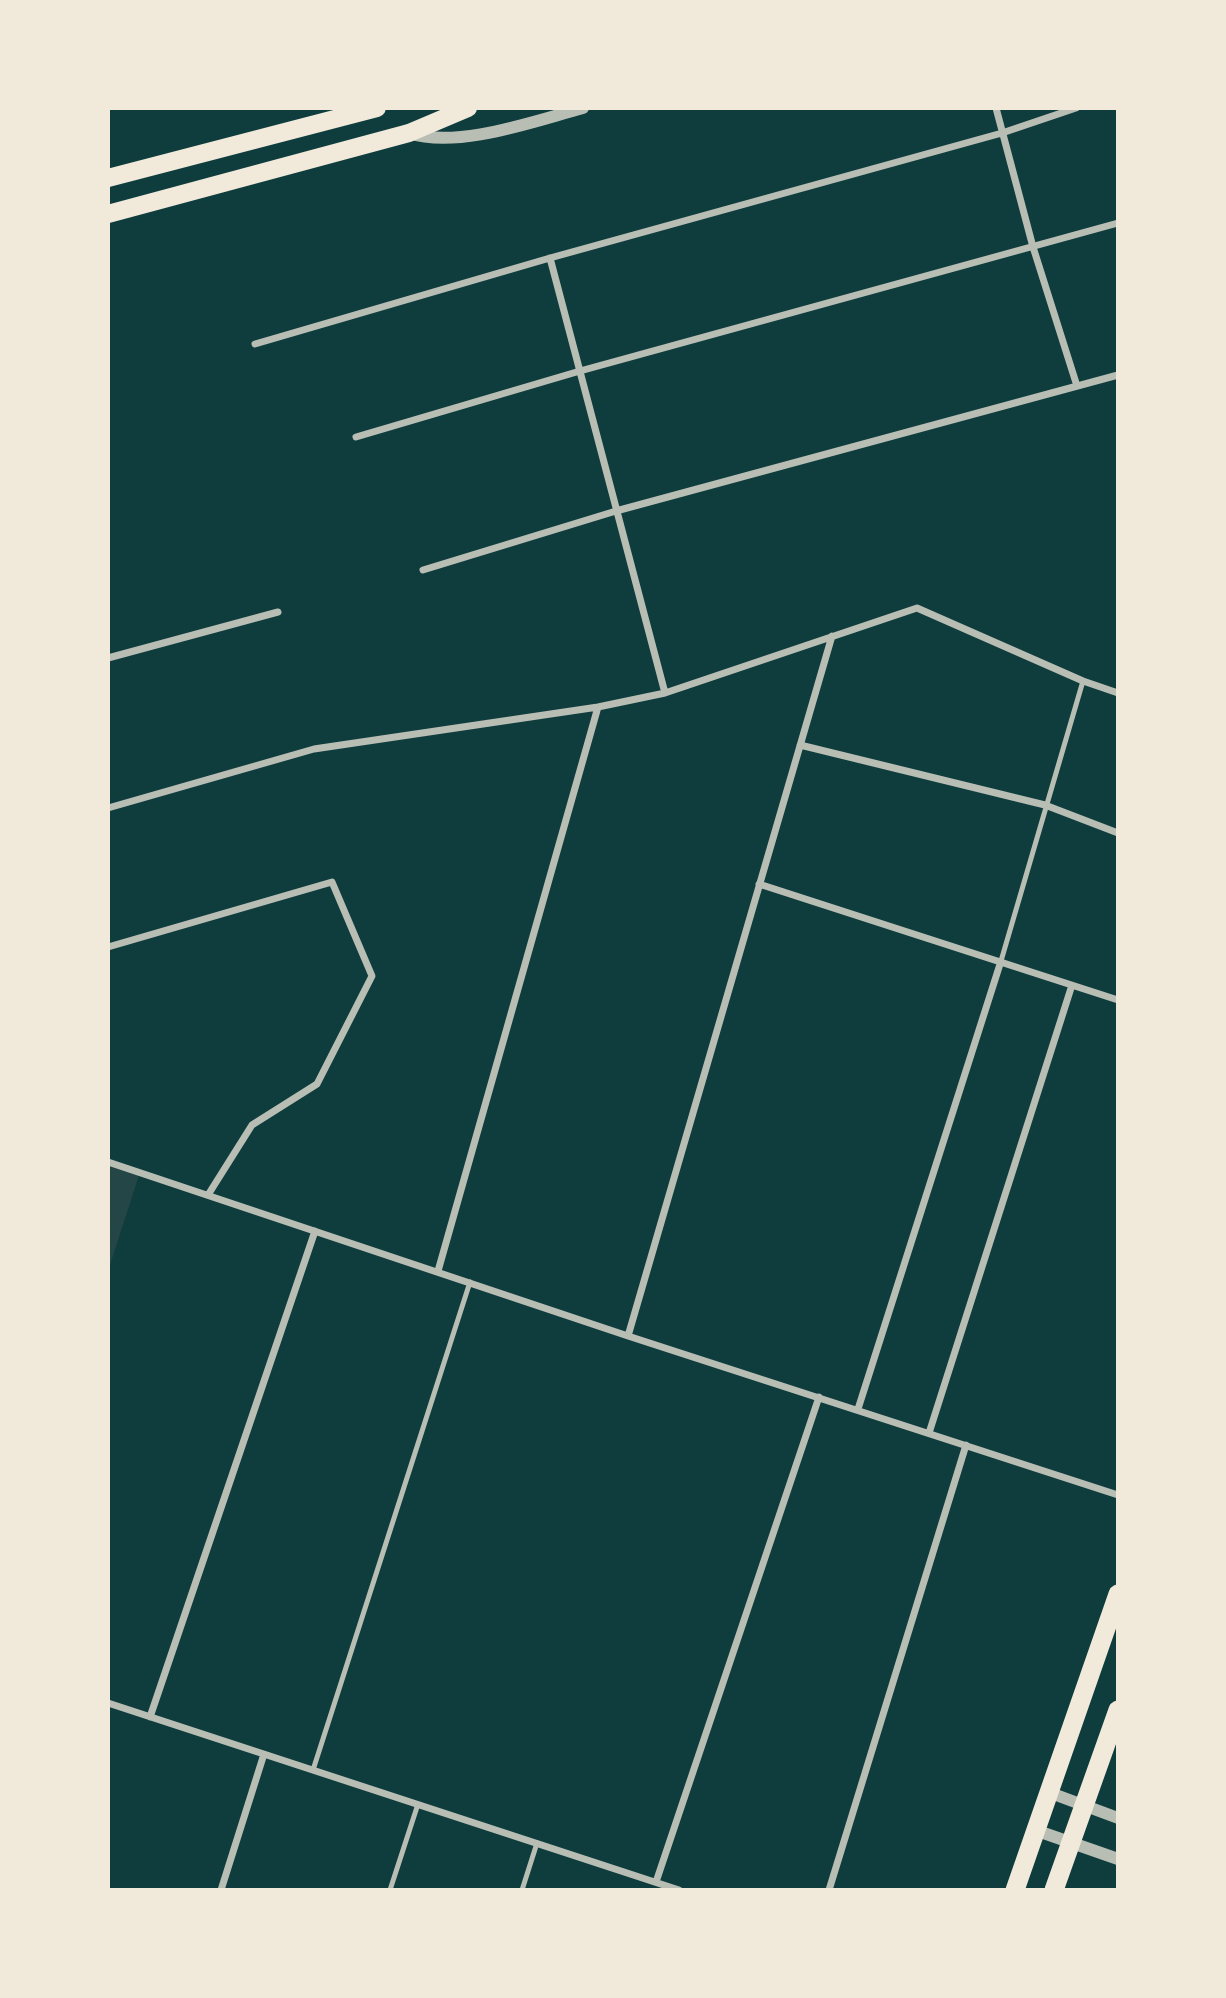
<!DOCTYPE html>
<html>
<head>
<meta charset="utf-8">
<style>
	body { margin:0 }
	#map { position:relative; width:1226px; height:1998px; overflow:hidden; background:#0f3d3e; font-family:Barlow,sans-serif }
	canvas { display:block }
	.frame { position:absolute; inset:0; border:110px solid #f1e9da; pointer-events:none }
</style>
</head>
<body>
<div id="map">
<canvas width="1226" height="1998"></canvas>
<div class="frame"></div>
</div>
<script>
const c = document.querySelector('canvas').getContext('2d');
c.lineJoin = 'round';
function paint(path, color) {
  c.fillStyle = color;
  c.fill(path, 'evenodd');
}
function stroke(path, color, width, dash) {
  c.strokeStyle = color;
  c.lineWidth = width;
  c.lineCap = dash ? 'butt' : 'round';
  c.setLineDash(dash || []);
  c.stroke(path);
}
paint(new Path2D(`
	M109 1162 140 1172 109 1268Z`), '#244646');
stroke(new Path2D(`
	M1001 961 1083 681
	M313 1770 470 1282
	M390 1890 418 1804
	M522 1890 537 1843`), '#b8beb3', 5);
stroke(new Path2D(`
	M996 108 1033 247 1077 386
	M550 258 665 693
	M255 344 550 258 1002 133 1076 108
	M356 437 580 371 1118 223
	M423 570 616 511 1118 375
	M108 658 278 612
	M800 745 1045 805 1118 833
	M108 808 314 749 598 707 665 693 917 608 1083 681 1118 693
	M759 884 1118 1000
	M108 947 332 882 372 976 317 1084 252 1125 208 1195
	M108 1162 628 1336 1118 1495
	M438 1271 598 707
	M628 1336 832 636
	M858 1409 1001 961
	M929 1433 1072 985
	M108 1703 679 1890
	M150 1717 315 1231
	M656 1882 819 1397
	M221 1890 264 1754
	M829 1890 966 1445`), '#b8beb3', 7);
stroke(new Path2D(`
	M409 133C458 149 534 121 583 108
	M1048 1792 1118 1818
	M1035 1830 1118 1859`), '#b8beb3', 12);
stroke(new Path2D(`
	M108 178 377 108
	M108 214 409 133 468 108`), '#f1e9da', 18);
stroke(new Path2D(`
	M1015 1890 1118 1594
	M1054 1890 1118 1710`), '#f1e9da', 19);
</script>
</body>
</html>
